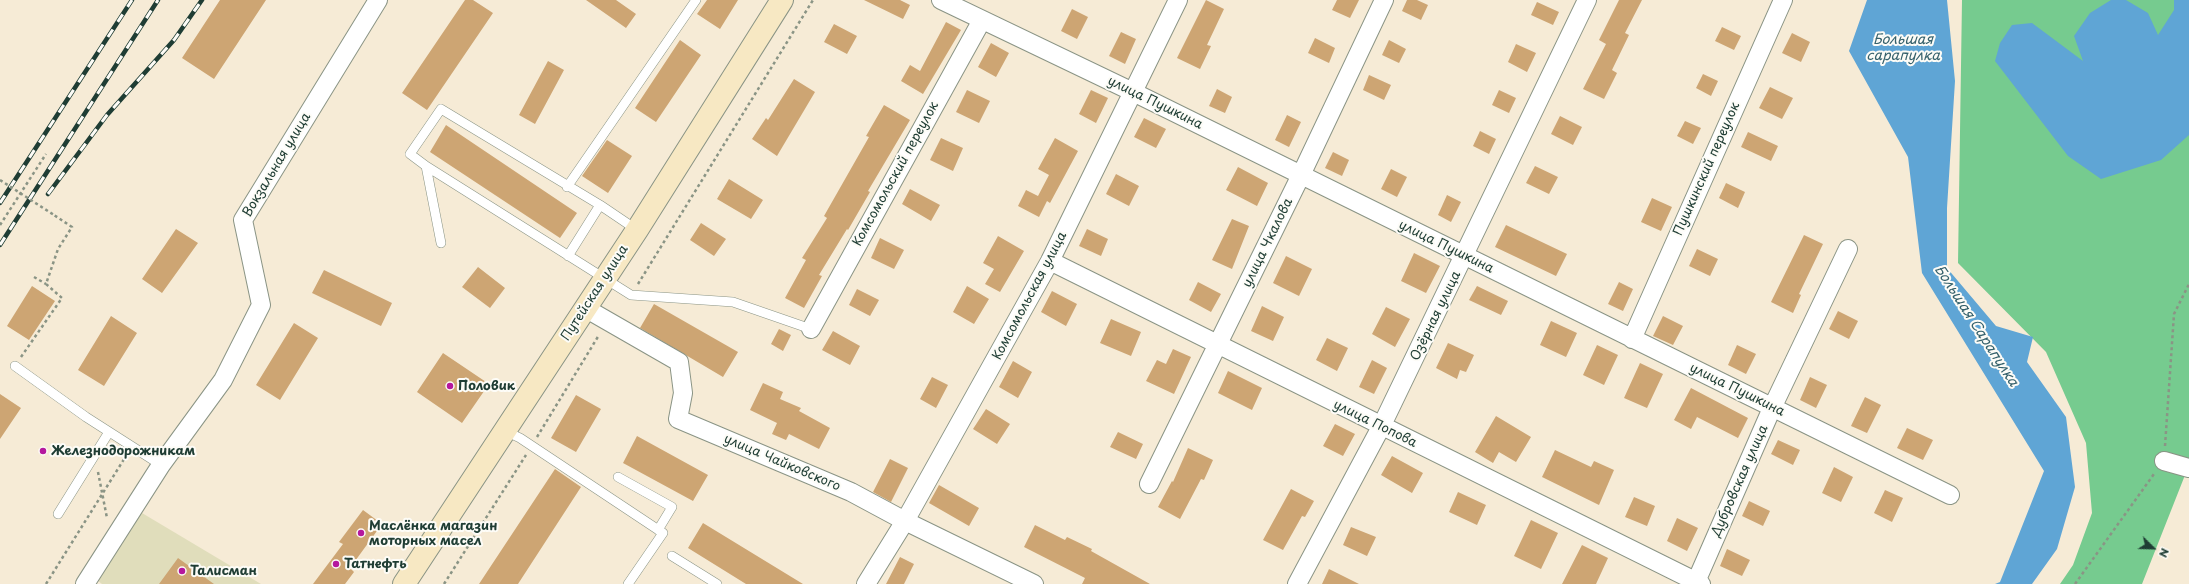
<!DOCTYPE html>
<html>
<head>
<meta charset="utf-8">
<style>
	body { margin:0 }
	#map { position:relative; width:2189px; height:584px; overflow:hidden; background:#f6ebd6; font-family:"Playpen Sans",sans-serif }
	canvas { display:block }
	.north { position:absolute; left:2133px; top:528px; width:40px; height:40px; -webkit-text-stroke:3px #fdfcf7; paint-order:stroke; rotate:113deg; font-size:11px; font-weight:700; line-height:16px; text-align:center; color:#1f3d34 }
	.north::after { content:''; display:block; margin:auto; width:14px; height:18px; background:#1f3d34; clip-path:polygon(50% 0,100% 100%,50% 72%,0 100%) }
</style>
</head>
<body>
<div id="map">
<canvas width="2189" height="584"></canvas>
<div class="north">N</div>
</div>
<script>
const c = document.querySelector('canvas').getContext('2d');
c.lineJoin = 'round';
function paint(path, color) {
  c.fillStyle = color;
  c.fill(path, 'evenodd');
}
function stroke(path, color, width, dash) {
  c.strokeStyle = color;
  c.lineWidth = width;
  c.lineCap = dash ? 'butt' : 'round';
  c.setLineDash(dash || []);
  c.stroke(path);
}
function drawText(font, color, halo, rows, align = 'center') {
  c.font = font + ' "Playpen Sans",sans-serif';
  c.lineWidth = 4;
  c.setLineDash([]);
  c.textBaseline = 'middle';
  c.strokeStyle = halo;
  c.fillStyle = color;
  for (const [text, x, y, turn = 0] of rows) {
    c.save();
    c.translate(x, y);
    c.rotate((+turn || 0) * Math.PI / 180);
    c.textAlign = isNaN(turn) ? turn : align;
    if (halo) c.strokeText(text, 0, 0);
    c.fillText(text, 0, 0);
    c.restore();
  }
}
paint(new Path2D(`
	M137 510 261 584H102L93 577Z`), '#e0ddbb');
paint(new Path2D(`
	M1962 0H2189V465L2142 584H2060L2073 565 2092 513 2086 443 2046 352 1958 263Z`), '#76cb8f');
paint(new Path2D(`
	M1867 0H1947L1955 81 1947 208V268L1996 326 2033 337 2027 362 2066 417 2075 487 2057 549 2032 584H1995L2000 582 2044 471 1922 273 1908 157 1849 51Z
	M2111 0H2126L2148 13 2158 35 2174 10V0H2189V135L2161 160 2101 179 2068 156 1995 61 2000 43 2012 25 2032 23 2083 61 2074 36 2090 13Z`), '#5fa5d5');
paint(new Path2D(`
	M220 0H266L214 79 182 58Z
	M465 0H473L493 13 427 110 402 93Z
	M586 0H616L636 14 626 28Z
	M707 0H738L720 29 697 14Z
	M864 0H900L910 5 903 19Z
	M1206 0 1224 9 1207 45 1211 46 1200 69 1177 58Z
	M1337 0H1359L1350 18 1332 10Z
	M1407 0H1417L1428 5 1421 20 1402 11Z
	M1619 0H1642L1625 33 1629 35 1612 70 1617 73 1604 99 1583 89 1606 44 1599 40Z
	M1537 2 1559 12 1553 25 1531 15Z
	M1072 9 1088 17 1077 39 1061 31Z
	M946 22 961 30 923 94 901 81 910 65 920 71Z
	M834 24 857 36 847 54 824 42Z
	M1722 27 1741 36 1734 50 1715 41Z
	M1121 32 1136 39 1125 64 1109 56Z
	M1792 33 1810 42 1801 62 1782 53Z
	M1315 38 1335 48 1329 63 1308 53Z
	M680 40 701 55 656 122 635 108Z
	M1389 40 1406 49 1399 63 1382 55Z
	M991 43 1009 53 996 77 978 67Z
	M1516 44 1536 53 1527 72 1508 62Z
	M548 61 564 70 535 124 519 115Z
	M1703 74 1718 81 1711 96 1696 88Z
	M1369 75 1391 85 1384 100 1363 90Z
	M794 79 815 92 777 156 752 139 766 118 768 120Z
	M1770 87 1793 98 1782 119 1759 108Z
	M1217 89 1232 97 1225 113 1209 106Z
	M967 90 990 101 979 123 956 112Z
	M1091 90 1108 98 1096 123 1079 114Z
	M1499 90 1516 98 1509 113 1492 105Z
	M884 105 910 120 868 191 870 192 848 230 847 229 819 275 822 276 804 308 785 298 806 260 802 258 827 218 824 216 869 137 866 136Z
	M1287 115 1301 122 1289 147 1275 140Z
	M1560 116 1582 127 1573 145 1551 134Z
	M1144 118 1166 129 1156 148 1134 137Z
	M1685 121 1701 128 1693 144 1677 136Z
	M446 125 577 213 560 238 430 152Z
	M1480 131 1496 139 1489 154 1473 146Z
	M1748 132 1778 146 1771 161 1741 147Z
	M941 138 963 148 953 171 930 160Z
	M1055 138 1078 151 1050 203 1047 201 1039 217 1018 206 1026 190 1038 196 1049 175 1038 169Z
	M607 140 632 156 608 193 582 176Z
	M1333 152 1349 160 1342 176 1325 168Z
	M1535 166 1558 177 1549 194 1526 183Z
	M1238 167 1268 183 1257 206 1226 190Z
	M1391 169 1407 177 1397 197 1381 189Z
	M1116 174 1139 186 1129 206 1106 194Z
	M729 179 763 200 751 219 717 199Z
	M1726 183 1745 192 1738 208 1719 198Z
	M910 189 940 205 931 221 902 204Z
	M1447 195 1461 202 1451 222 1438 215Z
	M1652 198 1672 207 1661 231 1641 222Z
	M1232 219 1249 226 1232 269 1212 260Z
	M701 223 726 239 714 256 690 240Z
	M1506 225 1567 254 1556 276 1495 247Z
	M176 229 198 243 162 293 142 279Z
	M1087 229 1108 239 1101 256 1079 246Z
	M1804 235 1823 244 1799 294 1801 295 1793 313 1771 302Z
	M998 236 1024 251 1000 292 985 284 994 269 983 263Z
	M880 238 904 250 894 269 871 258Z
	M1697 249 1718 259 1710 276 1689 266Z
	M1414 253 1440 266 1426 293 1401 281Z
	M1286 256 1312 269 1299 296 1273 283Z
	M478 267 505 288 490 308 462 287Z
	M324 270 392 303 381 326 312 293Z
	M1198 282 1221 294 1211 312 1189 300Z
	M1619 282 1633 289 1623 311 1608 304Z
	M32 286 55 301 29 340 7 326Z
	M967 286 989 299 974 324 953 312Z
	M1477 286 1508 301 1501 315 1469 300Z
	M857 289 879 300 870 316 849 305Z
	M1052 291 1077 304 1066 326 1041 312Z
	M654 304 738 352 723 377 640 328Z
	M1262 306 1284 317 1273 341 1251 331Z
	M1386 307 1410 319 1395 347 1372 334Z
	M1838 311 1858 321 1849 339 1829 329Z
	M111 316 137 333 104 386 78 370Z
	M1663 316 1683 326 1673 345 1653 336Z
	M1111 319 1141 332 1131 356 1100 343Z
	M1551 321 1577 333 1566 357 1540 345Z
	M294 323 318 338 280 400 256 385Z
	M779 329 791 335 783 351 771 344Z
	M833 331 860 346 850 365 822 350Z
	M1327 338 1348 348 1337 371 1316 360Z
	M1448 343 1474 355 1466 372 1460 370 1457 379 1436 368Z
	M1597 345 1618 355 1604 385 1583 375Z
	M1737 345 1756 354 1746 374 1728 365Z
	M1173 349 1191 357 1174 394 1146 381 1157 360 1166 364Z
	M443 353 489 384 462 423 417 392Z
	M1372 360 1387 368 1374 394 1359 387Z
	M1013 361 1032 372 1018 398 999 387Z
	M1640 363 1663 374 1647 408 1624 398Z
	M1228 371 1262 388 1252 410 1218 393Z
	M932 377 948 385 936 408 920 399Z
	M1810 377 1827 385 1816 408 1800 400Z
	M763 383 783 392 780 399 801 408 799 411 830 428 819 449 789 434 786 440 772 434 777 423 750 410Z
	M1691 388 1748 418 1738 438 1697 417 1691 429 1674 420Z
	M0 394 21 408 0 439Z
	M576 395 601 409 576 452 551 438Z
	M1865 397 1881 405 1867 433 1851 426Z
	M986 409 1010 424 997 444 973 429Z
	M1496 416 1531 437 1516 462 1499 452 1493 463 1475 452Z
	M1335 424 1355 434 1343 456 1323 446Z
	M1907 428 1933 440 1923 460 1897 448Z
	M1118 432 1143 444 1136 459 1110 447Z
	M637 436 708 475 693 501 623 463Z
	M1778 440 1800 450 1793 465 1771 454Z
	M1188 448 1213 460 1204 480 1201 479 1180 519 1158 507 1172 481 1173 482Z
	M1555 450 1591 467 1594 461 1614 470 1599 505 1542 477Z
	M1392 456 1423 473 1412 493 1381 475Z
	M890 459 908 468 891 502 873 492Z
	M1834 467 1853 477 1841 502 1822 493Z
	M555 469 581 487 518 584H479Z
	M939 485 979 508 969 526 929 503Z
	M1291 489 1314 501 1305 517 1302 516 1283 550 1263 540Z
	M1885 490 1903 498 1892 522 1874 513Z
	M1458 492 1486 505 1477 525 1449 512Z
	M1634 497 1655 506 1647 526 1625 517Z
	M1749 501 1770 511 1763 526 1742 516Z
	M363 510 382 524 350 568 354 572 345 584H313L343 544 339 542Z
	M1677 518 1698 528 1687 551 1667 541Z
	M1531 520 1558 533 1541 569 1514 556Z
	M703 523 803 584H746L688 548Z
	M1035 525 1065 540 1067 537 1092 549 1091 551 1150 584H1082L1085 578 1024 547Z
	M1351 527 1376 537 1367 556 1343 545Z
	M1582 545 1608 558 1596 584H1562Z
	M1727 549 1750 560 1742 576 1720 566Z
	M900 557 914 564 904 584H886Z
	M178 558 214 584H159Z
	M1329 569 1359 584H1322Z`), '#cda573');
const service = new Path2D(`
	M426 166 631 295 733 302 811 329
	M567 187 696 0
	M441 243 426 166 410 154 441 109 600 205 637 230
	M568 256 600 205
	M15 366 86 417 161 465
	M505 431 520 438 663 533 628 584
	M618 477 672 507 658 530
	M58 514 109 432
	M672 556 717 584`);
const minor = new Path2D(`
	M941 0 1133 92 1950 495
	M1050 261 1701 584
	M585 308 679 362 683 393 678 419 851 492 905 521 1034 584
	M811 329 982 20
	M1632 339 1783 0
	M2164 461 2189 468
	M1149 484 1301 175 1384 0
	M85 584 161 465 223 380 261 305 243 220 378 0
	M866 584 905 521 1050 261 1178 0
	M1297 584 1381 427 1587 0
	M1695 584 1772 408 1848 249`);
const secondary = new Path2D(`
	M404 584 637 230 782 0`);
stroke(service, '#8a9485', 10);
stroke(minor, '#8a9485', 20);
stroke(secondary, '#8a9485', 24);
stroke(new Path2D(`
	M0 225 46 154
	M34 277 46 284
	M638 284 813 0
	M21 357 62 298 46 284 58 249 72 227 54 215
	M537 437 599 335
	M2165 446 2174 314 2189 284
	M98 472 107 518
	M46 584 126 456
	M444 584 526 455
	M2075 584 2154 474`), '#8a9485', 2.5, [3, 3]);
stroke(service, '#fff', 9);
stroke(minor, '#fff', 18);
stroke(secondary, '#f7e8c3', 22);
const rail = new Path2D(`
	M48 194 107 115 174 40 202 0
	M0 203 132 0
	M0 245 158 0`);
stroke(rail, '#1f3d34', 4.5);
stroke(rail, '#fdfcf7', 3, [9]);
stroke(new Path2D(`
	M0 180 54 215`), '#8a9485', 2.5, [3, 3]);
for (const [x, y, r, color] of [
	[450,386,4,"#b5179e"],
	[43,451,4,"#b5179e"],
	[361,533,4,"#b5179e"],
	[336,564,4,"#b5179e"],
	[182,571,4,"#b5179e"]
]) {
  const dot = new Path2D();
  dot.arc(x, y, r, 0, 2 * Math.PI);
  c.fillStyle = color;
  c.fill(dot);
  stroke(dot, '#fdfcf7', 1.5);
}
drawText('13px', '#1f3d34', '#fdfcf7', [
	["улица Пушкина",1155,103,26],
	["Вокзальная улица",277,165,-59],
	["Пушкинский переулок",1707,169,-66],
	["Комсомольский переулок",896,174,-61],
	["улица Чкалова",1268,243,-64],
	["улица Пушкина",1446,247,26],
	["Путейская улица",595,293,-57],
	["Комсомольская улица",1030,296,-62],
	["Озёрная улица",1436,316,-64],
	["улица Пушкина",1737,390,26],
	["улица Попова",1375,424,26],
	["улица Чайковского",782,463,23],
	["Дубровская улица",1740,481,-66]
]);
drawText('bold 13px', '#1f3d34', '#fdfcf7', [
	["Половик",458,386],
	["Железнодорожникам",51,451],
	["Маслёнка магазин",369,526],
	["моторных масел",369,541],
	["Татнефть",344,564],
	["Талисман",190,571]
], 'left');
drawText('italic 14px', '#35616c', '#fdfcf7', [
	["Большая",1903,40],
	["сарапулка",1903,56],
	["Большая Сарапулка",1976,326,57]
]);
</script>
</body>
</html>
